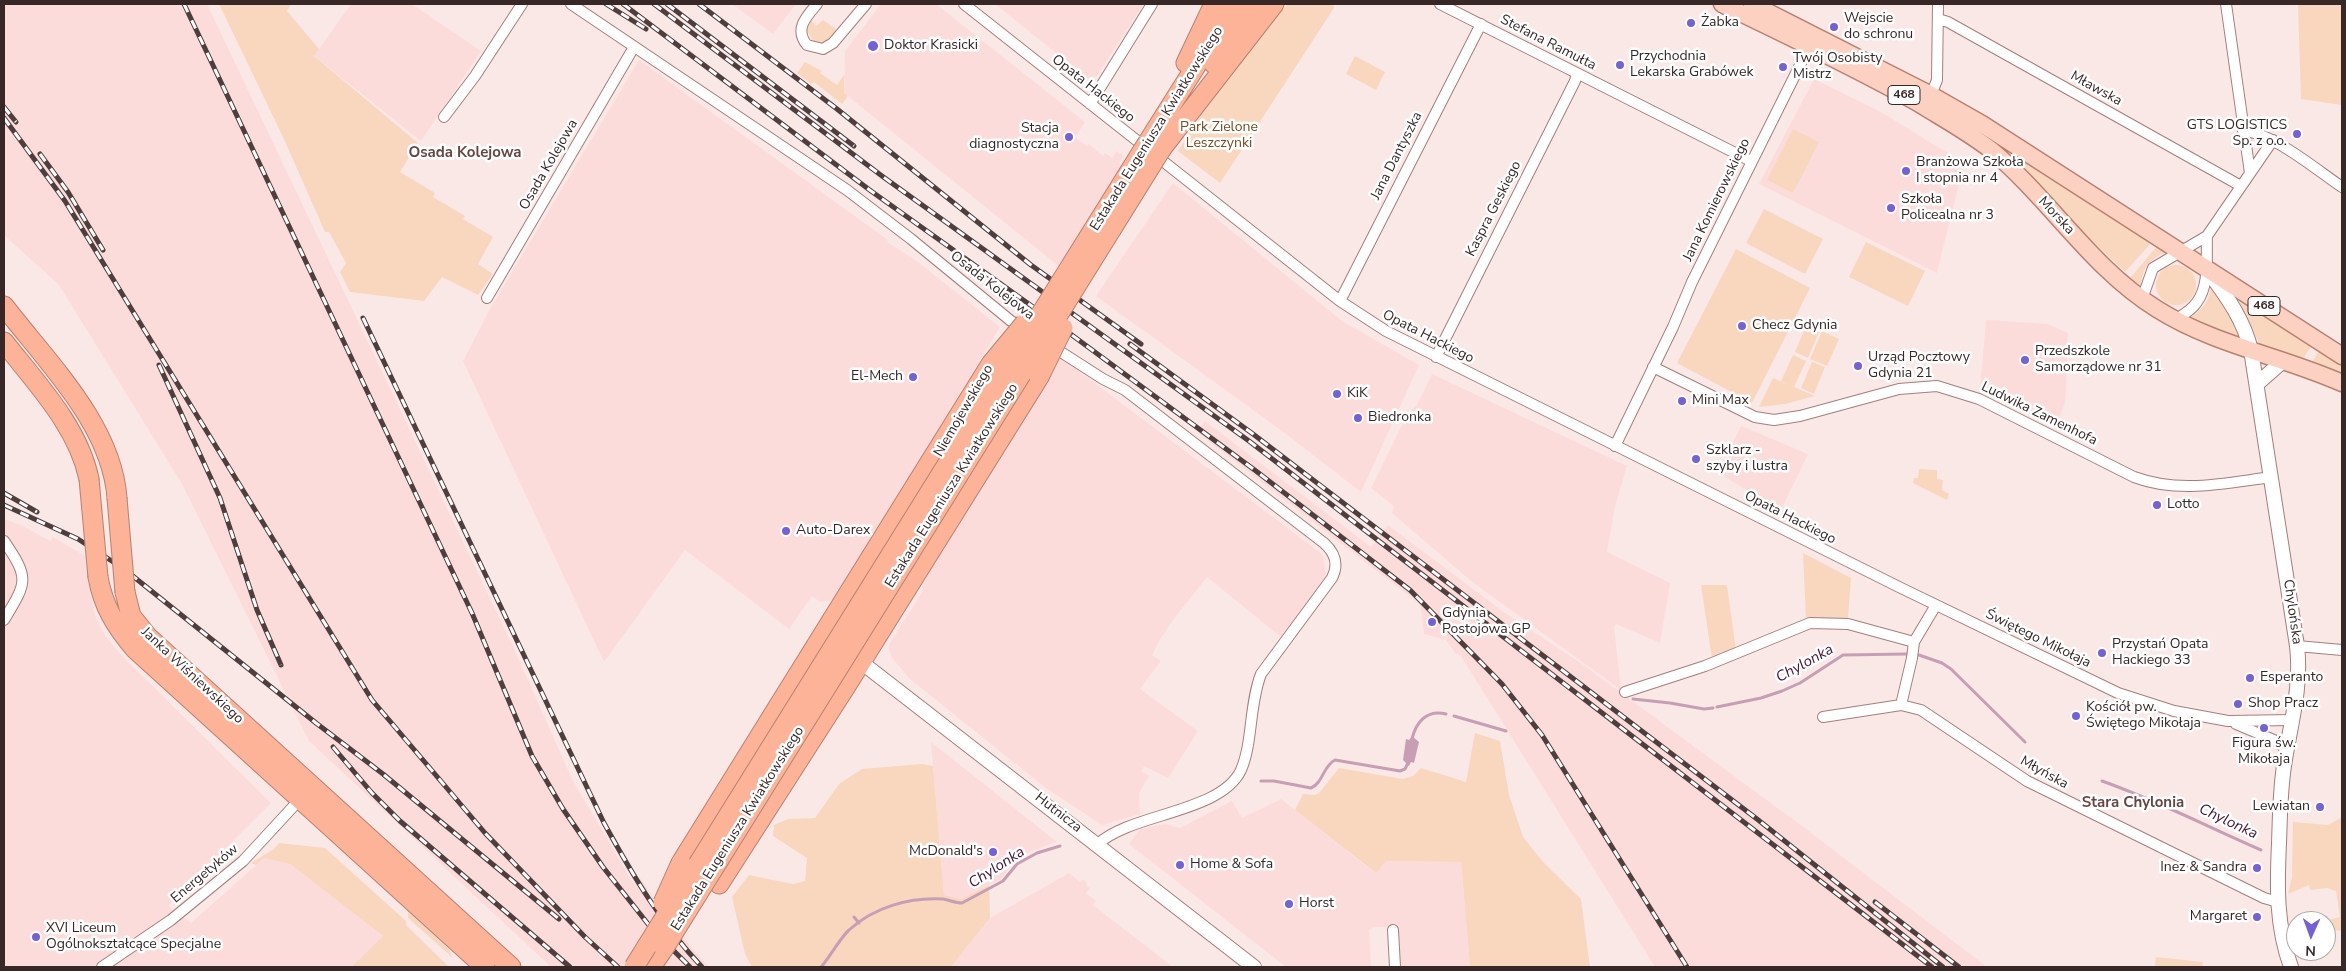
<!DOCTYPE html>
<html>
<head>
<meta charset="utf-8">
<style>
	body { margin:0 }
	#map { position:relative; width:2346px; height:971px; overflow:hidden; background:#fae8e7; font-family:"Nunito Sans",sans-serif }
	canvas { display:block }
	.frame { position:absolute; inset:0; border:5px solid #372726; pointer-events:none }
	.north { position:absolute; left:2286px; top:911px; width:50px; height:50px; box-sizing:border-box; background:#fff; border:1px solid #afa9a8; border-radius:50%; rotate:182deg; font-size:14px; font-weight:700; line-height:20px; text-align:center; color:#372726 }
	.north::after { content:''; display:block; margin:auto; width:18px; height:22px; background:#7560da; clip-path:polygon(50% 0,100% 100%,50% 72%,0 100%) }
</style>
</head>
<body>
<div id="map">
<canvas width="2346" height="971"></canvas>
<div class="frame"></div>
<div class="north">N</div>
</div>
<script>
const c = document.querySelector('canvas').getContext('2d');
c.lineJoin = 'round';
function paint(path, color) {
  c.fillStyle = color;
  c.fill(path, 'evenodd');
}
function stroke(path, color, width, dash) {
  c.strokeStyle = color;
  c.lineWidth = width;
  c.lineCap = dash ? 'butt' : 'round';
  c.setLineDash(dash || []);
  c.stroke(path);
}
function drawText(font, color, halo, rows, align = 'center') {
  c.font = font + ' "Nunito Sans",sans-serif';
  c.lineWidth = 5;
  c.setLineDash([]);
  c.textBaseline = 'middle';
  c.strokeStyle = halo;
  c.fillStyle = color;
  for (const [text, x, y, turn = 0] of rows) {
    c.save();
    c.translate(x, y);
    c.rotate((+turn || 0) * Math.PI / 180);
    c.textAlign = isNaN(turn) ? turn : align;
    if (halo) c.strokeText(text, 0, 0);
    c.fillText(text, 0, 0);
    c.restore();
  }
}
paint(new Path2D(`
	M4 4H207L515 651 572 779 633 883 641 879 670 923 709 967H551L309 741 182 484 59 285 4 235Z
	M351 4H412L481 51 421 141 314 56Z
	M732 4H796L773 34Z
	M881 4H936L1085 122 1075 138 1087 146 1089 144 1103 156 1105 153 1112 158 1116 151 1124 156 1119 163 1151 184 1086 288 844 93 845 51Z
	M995 4H1144L1096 77 1087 78Z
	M639 60 888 240 887 242 914 259 1000 327 838 595 832 600 820 602 812 596 789 629 685 550 604 662 463 361 490 309Z
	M1814 79 1881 112 1964 163 1937 273 1759 184Z
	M1173 183 1342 321 1419 365 1361 492 1286 434 1096 296Z
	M1986 320 2048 324 2068 333 2066 388 2065 402 2058 422 1980 389Z
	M1060 357 1323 555 1326 577 1281 637 1207 577 1173 620 1159 641 1152 655 1161 661 1140 689 1198 731 1168 778 1144 766 1141 771 1149 776 1139 793 1140 814 1102 825 1046 788 910 679 892 658 889 649 890 643 921 594 930 567Z
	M1432 374 1627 466 1615 506 1607 552 1670 583 1660 643 1616 624 1614 627 1621 690 1471 581 1392 513 1394 506 1371 488 1407 415 1417 405Z
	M1205 421 1371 547 1388 525 1501 610 1582 664 1806 829 1987 967H1655L1461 656 1456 654 1446 640 1424 634 1421 607 1417 602 1197 432Z
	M1741 426 1808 454 1781 510 1718 473Z
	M4 519 21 525 50 541 53 537 85 556 90 594 96 618 106 637 125 659 271 803 168 906 191 923 264 858 290 864 383 936 351 967H4Z
	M931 742 1057 842 1029 852 1011 865 1001 879 961 899 944 895Z
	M1281 799 1375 873 1385 861 1461 862 1470 967H1399L1396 927H1373L1369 930 1371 967H1286L1129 844 1140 829 1166 824 1180 828 1232 801 1242 818Z
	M1069 873 1080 882 1083 879 1087 883 1086 885 1090 888 1086 893 1096 901 1093 905 1173 967H951L990 918Z`), '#fcdcda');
paint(new Path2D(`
	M219 4H291L287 11 319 49 314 56 418 143 400 172 435 193 433 197 465 216 463 219 493 237 478 264 493 274 478 295 442 277 424 301 350 292 340 272 346 263 329 232H325L283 137Z
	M1287 4H1333L1334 8 1220 183 1178 151 1206 107Z
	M2298 4H2342V105L2301 99Z
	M810 19 816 26 823 20 837 30 833 38 822 44 813 41 806 29Z
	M1355 56 1385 72 1376 90 1346 74Z
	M805 62 822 71 820 73 837 85 844 75V93L848 96 842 104 814 82 811 84 797 73Z
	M1966 121 2152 242 2125 272Z
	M1793 129 1819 142 1793 193 1767 180Z
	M1764 209 1823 239 1805 274 1746 243Z
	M1866 242 1925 271 1908 306 1849 277Z
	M2158 245 2168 252C2151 257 2141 269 2141 286L2130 278Z
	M1736 249 1810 288 1752 403 1677 363Z
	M2156 285a20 20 0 1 1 40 0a20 20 0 1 1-40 0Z
	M2211 284 2247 344 2187 318C2202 312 2210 301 2211 284Z
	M2239 301 2313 344 2302 360 2261 347Z
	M1806 326 1819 332 1808 358 1795 352Z
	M1822 331 1839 339 1827 366 1810 359Z
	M2320 349 2342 363V376L2311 364Z
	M1793 355 1806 361 1794 387 1815 396 1785 404 1759 407 1773 378 1792 386 1781 381Z
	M1812 362 1825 367 1814 394 1801 388Z
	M1919 469 1937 470V479L1943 480 1942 490 1949 494 1947 500 1913 483 1914 478H1918Z
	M1803 553 1851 578 1848 619 1813 617 1806 620Z
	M1701 585H1727L1736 650 1712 659Z
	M1475 733 1500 741 1509 795 1523 837 1544 863 1581 899 1590 967H1470L1461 862 1386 861 1376 873 1295 810 1303 794 1315 795 1319 793 1339 768 1403 779 1413 776 1421 768 1466 782Z
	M922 764 933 766 944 895 961 899 989 885 990 918 951 967H752L745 954 732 897 749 875 793 884 805 881 807 858 773 836 774 825 788 819 815 818 839 784 862 769Z
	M2342 817V931L2326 929V921H2323L2340 917 2336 891 2327 888 2310 890 2309 885 2288 894 2292 877 2293 822 2328 825Z
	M279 843 325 848 406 921V925L449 967H351L383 936 290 864 264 858 256 865 251 863 274 849Z
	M408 910 449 949 453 958 408 918Z
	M2156 957 2203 962 2202 967H2155Z`), '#f8d7be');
paint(new Path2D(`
	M1412 736 1419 742 1414 763 1411 762 1409 766 1403 760 1406 739 1409 740Z`), '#c69fb5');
stroke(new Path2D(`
	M1919 655 1942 663 1951 669 2025 742
	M1633 699 1670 703 1704 709 1713 708
	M1717 707 1761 698 1782 691 1800 683 1843 655 1906 654
	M1454 716 1506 731
	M1412 739C1416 722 1427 709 1446 714
	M1261 781H1274L1311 788C1323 783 1323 766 1335 760L1400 771 1405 769 1408 763
	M2102 781C2156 800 2208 827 2261 850
	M854 917 859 923
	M821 967C829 958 841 937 849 930 874 907 910 897 943 899 950 900 955 903 962 903L1003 881 1017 864 1037 853 1060 846`), '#c69fb5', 3);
const street = new Path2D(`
	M571 4 847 190 911 239 1011 321 1025 329
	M817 4C806 17 794 29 807 45L823 49 833 43 866 4
	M964 4 1340 301 1386 331 1899 587 2118 693 2174 711 2228 721 2293 720
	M1440 4 1751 161
	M2226 4 2250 173
	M1938 19 1948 22 2241 186
	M1931 95 1937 80 1938 4
	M1090 104 1152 4
	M444 117 475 76 522 4
	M2243 131C2272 132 2318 171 2342 187
	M487 298 634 47
	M2142 299 2153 268 2207 236 2273 140
	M1340 301 1481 24
	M2175 320C2183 315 2192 310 2197 302 2210 284 2206 257 2207 236
	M1050 345 1103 379 1125 390 1324 543C1335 553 1339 564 1332 578L1261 674C1249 705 1253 742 1241 770 1221 813 1131 813 1098 844
	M1436 357 1575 81 1577 74
	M1653 367 1755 417 1774 420 1800 416 1899 389 1937 386 1979 399 2134 477C2180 494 2225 483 2272 477
	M1615 446 1673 327 1692 282 1809 47
	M4 541C30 579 27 582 4 620
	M2297 646 2342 650
	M1625 692 1705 666 1810 623 1848 624 1914 642
	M1901 705 1912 658 1914 642 1936 605
	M1823 717 1901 705 1921 710 2027 781 2264 898 2278 902
	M2236 724 2274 740 2287 749
	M1393 930 1395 967
	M102 967 171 920 243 861 303 796`);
const secondary = new Path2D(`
	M2210 274C2228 298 2244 321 2251 350L2297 646C2302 688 2290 725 2284 766 2280 792 2280 817 2279 843 2277 886 2276 926 2291 967
	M2258 383 2283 361
	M852 660 861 662 1254 967`);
const primary = new Path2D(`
	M1722 4C1788 36 1854 67 1918 103 1942 118 1968 132 1991 150 2050 199 2091 268 2157 309 2214 345 2281 356 2342 383
	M1752 4 1931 95 1982 124 2342 356`);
const highway = new Path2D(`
	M1186 63 1214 4
	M1214 64 1252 4
	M1148 142 1235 4
	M1162 148 1274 4
	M4 306C47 362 112 425 117 498
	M4 342C36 383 78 426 89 479
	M98 577C103 606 116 627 135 649L485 967
	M125 592 131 616 148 637 511 967
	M681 863 991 364
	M719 884 846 686 1039 377
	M651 967 664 948`);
stroke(street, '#a57e7c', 12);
stroke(secondary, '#a57e7c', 16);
stroke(primary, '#b78270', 19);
stroke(highway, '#b78270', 21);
stroke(street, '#fff', 10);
stroke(secondary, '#fff', 14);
stroke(primary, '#fdd1c1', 16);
stroke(highway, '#fcb398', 19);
const rail = new Path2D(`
	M184 4 472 613 532 756 563 809 603 867 652 929 690 967
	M606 4 646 29
	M623 4 871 191 1061 327 1256 471 1410 590 1502 684 1542 735 1687 967
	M654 4 882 176 1249 441 1932 967
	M667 4 854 146
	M699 4 837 109 1031 265 1141 344
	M4 107 16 122
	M4 118 65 201 372 700 485 833 585 937 618 967
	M40 154 68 192 103 250
	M363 318 604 823C632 874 662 925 702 967
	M1130 344 1253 434 1757 819 1943 967
	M159 365 220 498 257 610 281 665
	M4 493 37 512
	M4 505 78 539 124 569 316 723 383 774 559 919
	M333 747 372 793 400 821 570 967
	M1875 902 1959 967`);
stroke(rail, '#4e3e3d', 5);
stroke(rail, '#fff', 3, [9]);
const highwayBridge = new Path2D(`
	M991 364 1025 323
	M1039 377 1063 328
	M89 479 98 577
	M117 498 125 592
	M663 903 681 863
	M664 948 1162 148
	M634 967 1148 142`);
stroke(highwayBridge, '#b78270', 21, []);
stroke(highwayBridge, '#fcb398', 19);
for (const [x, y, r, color] of [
	[1691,23,5,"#7560da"],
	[1834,27,5,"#7560da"],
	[873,46,6,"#7560da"],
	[1620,65,5,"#7560da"],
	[1783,67,5,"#7560da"],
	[2297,134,5,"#7560da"],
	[1069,137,5,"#7560da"],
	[1906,171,5,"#7560da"],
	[1891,208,5,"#7560da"],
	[1742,326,5,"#7560da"],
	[2025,360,5,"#7560da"],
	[1858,366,5,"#7560da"],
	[913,377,5,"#7560da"],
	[1337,394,5,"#7560da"],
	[1682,401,5,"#7560da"],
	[1358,418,5,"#7560da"],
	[1696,459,5,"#7560da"],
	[2157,505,5,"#7560da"],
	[786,531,5,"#7560da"],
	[1432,622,5,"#7560da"],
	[2102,653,5,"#7560da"],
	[2250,678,5,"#7560da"],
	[2238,704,5,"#7560da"],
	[2076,716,5,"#7560da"],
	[2264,728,5,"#7560da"],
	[2320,807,5,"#7560da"],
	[993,852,5,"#7560da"],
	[1180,865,5,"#7560da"],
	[2257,868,5,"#7560da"],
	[1289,904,5,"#7560da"],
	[2257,917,5,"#7560da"],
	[36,937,5,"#7560da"]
]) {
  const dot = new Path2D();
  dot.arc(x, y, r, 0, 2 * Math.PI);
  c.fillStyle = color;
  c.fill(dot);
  stroke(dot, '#fff', 2);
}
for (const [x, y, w] of [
	[1904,95,32],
	[2264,306,32]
]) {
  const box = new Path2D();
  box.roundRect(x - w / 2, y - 9.5, w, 19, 4);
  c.fillStyle = '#fff';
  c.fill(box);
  stroke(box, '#372726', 1);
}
drawText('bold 12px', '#372726', null, [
	["468",1904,95],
	["468",2264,306]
]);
drawText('14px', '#372726', '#fff', [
	["Wejscie",1844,19],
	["do schronu",1844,35],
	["Żabka",1701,23],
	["Doktor Krasicki",884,46],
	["Przychodnia",1630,57],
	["Lekarska Grabówek",1630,73],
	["Twój Osobisty",1793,59],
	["Mistrz",1793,75],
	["GTS LOGISTICS",2287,126,"right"],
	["Sp. z o.o.",2287,142,"right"],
	["Stacja",1059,129,"right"],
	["diagnostyczna",1059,145,"right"],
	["Branżowa Szkoła",1916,163],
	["I stopnia nr 4",1916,179],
	["Szkoła",1901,200],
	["Policealna nr 3",1901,216],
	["Checz Gdynia",1752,326],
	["Przedszkole",2035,352],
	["Samorządowe nr 31",2035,368],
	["Urząd Pocztowy",1868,358],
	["Gdynia 21",1868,374],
	["El-Mech",903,377,"right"],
	["KiK",1347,394],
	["Mini Max",1692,401],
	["Biedronka",1368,418],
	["Szklarz -",1706,451],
	["szyby i lustra",1706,467],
	["Lotto",2167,505],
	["Auto-Darex",796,531],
	["Gdynia",1442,614],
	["Postojowa GP",1442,630],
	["Przystań Opata",2112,645],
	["Hackiego 33",2112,661],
	["Esperanto",2260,678],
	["Shop Pracz",2248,704],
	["Kościół pw.",2086,708],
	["Świętego Mikołaja",2086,724],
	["Figura św.",2264,744,"center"],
	["Mikołaja",2264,760,"center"],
	["Lewiatan",2310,807,"right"],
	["McDonald's",983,852,"right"],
	["Home & Sofa",1190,865],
	["Inez & Sandra",2247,868,"right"],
	["Horst",1299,904],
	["Margaret",2247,917,"right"],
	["XVI Liceum",46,929],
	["Ogólnokształcące Specjalne",46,945]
], 'left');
drawText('14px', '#372726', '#fff', [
	["Stefana Ramułta",1548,43,27],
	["Opata Hackiego",1093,89,38],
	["Mławska",2096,89,29],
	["Estakada Eugeniusza Kwiatkowskiego",1157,129,-58],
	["Jana Dantyszka",1397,156,-63],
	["Osada Kolejowa",549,165,-60],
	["Jana Komierowskiego",1717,200,-64],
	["Kaspra Geskiego",1494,209,-63],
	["Morska",2056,216,47],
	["Osada Kolejowa",992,286,38],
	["Opata Hackiego",1428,337,27],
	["Niemojewskiego",964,411,-60],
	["Ludwika Zamenhofa",2039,414,26],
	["Estakada Eugeniusza Kwiatkowskiego",952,486,-58],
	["Opata Hackiego",1790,518,27],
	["Chylońska",2292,612,82],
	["Świętego Mikołaja",2038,639,26],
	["Janka Wiśniewskiego",192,676,43],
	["Młyńska",2044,773,29],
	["Hutnicza",1058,813,38],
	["Estakada Eugeniusza Kwiatkowskiego",738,829,-58],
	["Energetyków",205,874,-40]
]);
drawText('14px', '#78491f', '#fff', [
	["Park Zielone",1219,128],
	["Leszczynki",1219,144]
]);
drawText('bold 15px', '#684543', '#fff', [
	["Osada Kolejowa",465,153],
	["Stara Chylonia",2133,803]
]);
drawText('italic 15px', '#451534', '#fff', [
	["Chylonka",1805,664,-29],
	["Chylonka",2228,822,25],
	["Chylonka",997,868,-33]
]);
</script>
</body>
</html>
